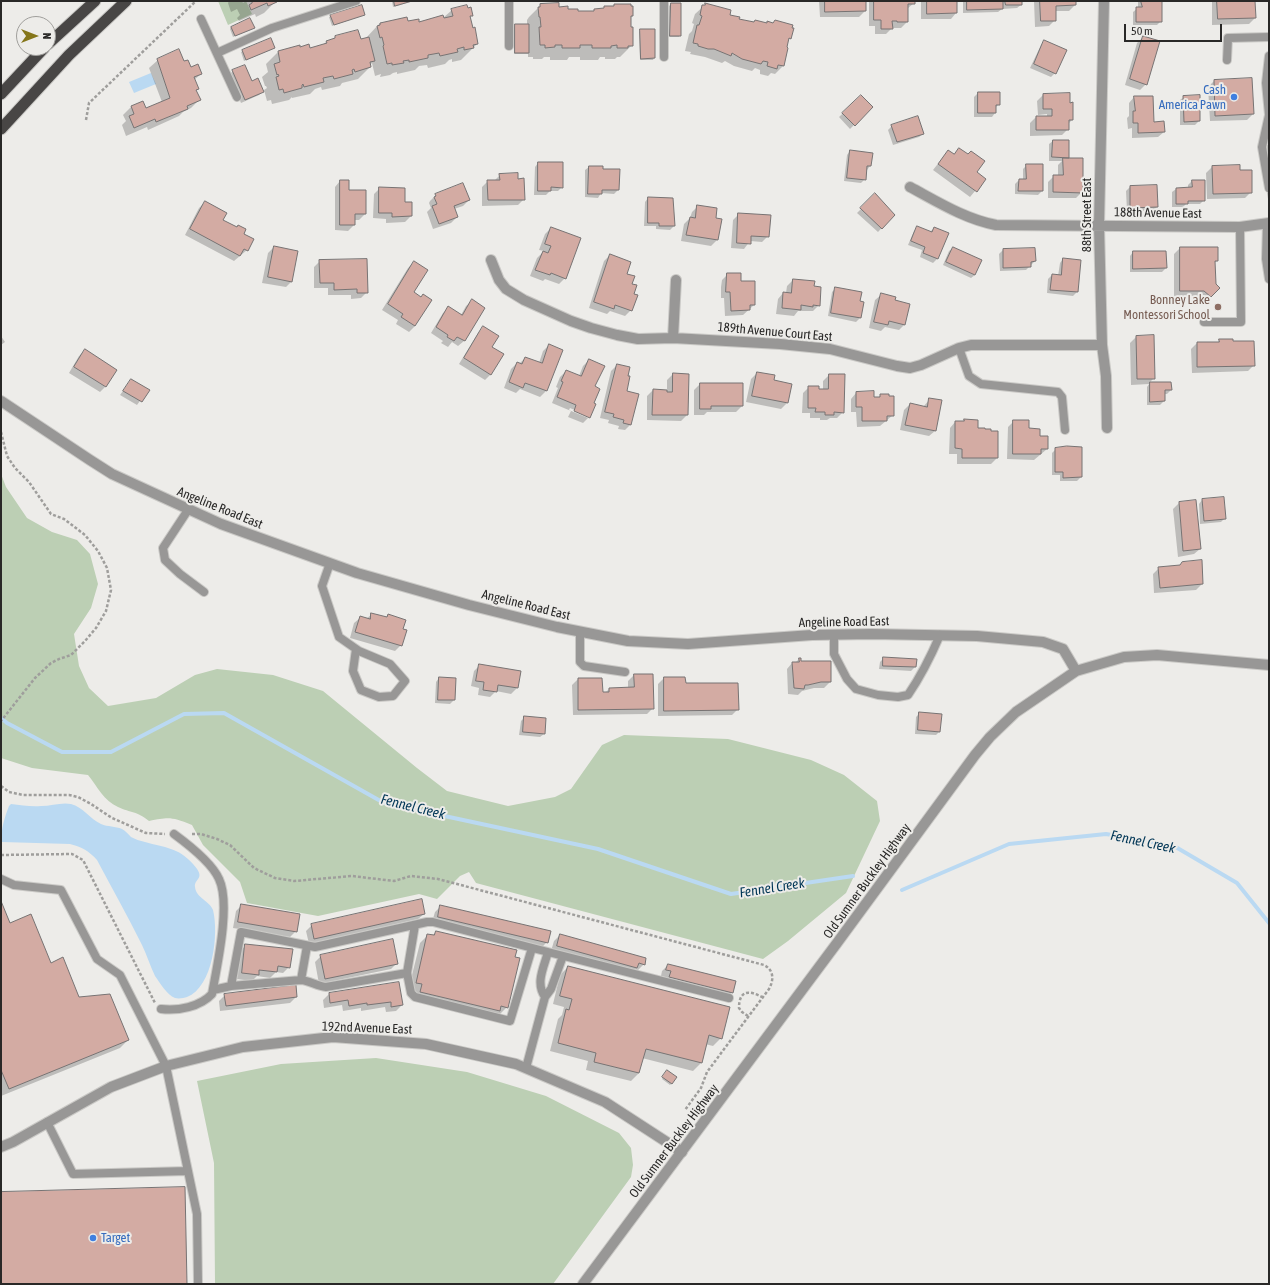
<!DOCTYPE html>
<html>
<head>
<meta charset="utf-8">
<style>
	body { margin:0 }
	#map { position:relative; width:1270px; height:1285px; overflow:hidden; background:#edece9; font-family:"Asap Condensed",sans-serif }
	canvas { display:block }
	.frame { position:absolute; inset:0; border:2px solid #292827; pointer-events:none }
	.north { position:absolute; left:16px; top:16px; width:40px; height:40px; box-sizing:border-box; background:#edece9; border:1px solid #9f9e9b; border-radius:50%; rotate:90deg; font-size:11px; font-weight:700; line-height:16px; text-align:center; color:#292827 }
	.north::after { content:''; display:block; margin:auto; width:14px; height:18px; background:#85761a; clip-path:polygon(50% 0,100% 100%,50% 72%,0 100%) }
	.scale { position:absolute; left:1124px; top:24px; width:98px; height:18px; box-sizing:border-box; border:2px solid #292827; border-top:0; padding-left:5px; font-size:12px; line-height:14px; white-space:nowrap; color:#292827; -webkit-text-stroke:3px #edece9; paint-order:stroke }
</style>
</head>
<body>
<div id="map">
<canvas width="1270" height="1285"></canvas>
<div class="frame"></div>
<div class="north">N</div>
<div class="scale">50 m</div>
</div>
<script>
const c = document.querySelector('canvas').getContext('2d');
c.lineJoin = 'round';
function paint(path, color) {
  c.fillStyle = color;
  c.fill(path, 'evenodd');
}
function stroke(path, color, width, dash) {
  c.strokeStyle = color;
  c.lineWidth = width;
  c.lineCap = dash ? 'butt' : 'round';
  c.setLineDash(dash || []);
  c.stroke(path);
}
function drawText(font, color, halo, rows, align = 'center') {
  c.font = font + ' "Asap Condensed",sans-serif';
  c.lineWidth = 4;
  c.setLineDash([]);
  c.textBaseline = 'middle';
  c.strokeStyle = halo;
  c.fillStyle = color;
  for (const [text, x, y, turn = 0] of rows) {
    c.save();
    c.translate(x, y);
    c.rotate((+turn || 0) * Math.PI / 180);
    c.textAlign = isNaN(turn) ? turn : align;
    if (halo) c.strokeText(text, 0, 0);
    c.fillText(text, 0, 0);
    c.restore();
  }
}
paint(new Path2D(`
	M218 1H242L243 3 246 1 252 14 228 25Z
	M1 474 6 487 27 518 52 532 77 540 90 554 98 584 91 608 74 634 79 666 89 688 108 706 156 698 195 675 217 669 273 675 323 691 417 768 447 791 508 806 555 797 571 789 602 745 624 735 728 739 811 760 844 775 877 801 880 821 846 893 788 941 763 959 476 883 469 872 460 876 437 899 419 894 318 916 247 903 240 882 203 845 192 825C171 817 170 817 149 821 137 811 131 813 118 807 104 801 97 786 88 775L32 768 1 758Z
	M376 1058 467 1072 546 1096 619 1133 631 1148 633 1165 631 1177 553 1284H215L214 1163 197 1081 281 1064Z`), '#bccfb4');
paint(new Path2D(`
	M151 73 156 84 134 93 129 82Z
	M11 804C21 805 31 807 41 806 51 806 62 802 71 804 83 807 90 819 101 824 108 827 115 826 122 829 126 831 128 834 131 837 135 839 140 841 145 842 165 848 178 847 193 864 207 879 194 878 195 887 196 898 210 901 213 910 219 934 213 987 187 997 184 998 179 999 175 998 167 995 160 983 155 976 150 966 147 955 142 945 128 917 112 888 97 860 89 851 82 847 70 844L2 842C0 831 5 816 9 806Z`), '#bad9f2');
paint(new Path2D(`
	M229 1H276L264 13 256 17 255 14 239 21 237 18 240 15 237 9 231 12 228 3Z
	M392 1H414L393 7Z
	M819 1H865V11L859 17H820Z
	M869 1H914V3L907 9V22L901 28H892L886 34H875V26H869Z
	M921 1H956V13L951 19H921Z
	M963 1H1021V5L1017 8 1002 9 998 12 963 13Z
	M1034 1H1075V5L1069 11H1055V20L1049 26 1035 27Z
	M1138 1H1161V21L1157 25H1133V12L1138 8Z
	M1212 1H1254L1255 18 1249 24 1212 25Z
	M671 4H680V35L679 37H669V6Z
	M706 4 738 20 766 24 767 22 790 38 787 41 783 66 775 74 771 73 768 76 760 74V70L755 68 752 71 734 66 725 61 722 63 705 57 690 54 691 52 685 51 689 34 692 31 694 24 692 23 695 14Z
	M541 5 577 12H592L595 10 612 7 614 5 632 16 630 19 632 45 620 57H617L615 59H605V57H600L598 60H580V57H569L567 60H550V57H544L542 59H533V57H528V54H514V27L516 25H527V20L529 17Z
	M452 10 472 15 470 17 477 44 461 60 452 62V59L449 60 445 64 428 68 427 65 419 66 415 70 397 74V72L393 73 390 75 380 77 381 74 375 76 372 63 370 65V67L358 79 342 83 340 86 322 90 321 87 315 89 310 94 292 98V97L289 100 272 104 271 100 267 101 264 90 267 88 266 86H265L262 77 268 72 266 64 278 52 299 46V48L310 49 323 45 327 41 333 40 336 37 360 41 365 39 380 23H419L443 18Z
	M364 15 332 26 329 17 331 16Z
	M231 27 252 29 233 37 230 29Z
	M641 30H654V58L653 60H640L639 32Z
	M1143 37 1146 84 1140 90 1125 85 1137 43Z
	M1044 41 1055 73 1051 77 1030 68 1041 45Z
	M272 49 244 61 241 52 243 51Z
	M158 60 184 62 201 74 194 80 198 88 196 91 199 100 191 108 183 112 179 116 148 130 147 127 126 136 122 125 126 121 123 115 131 107 145 109 162 102 149 68Z
	M233 71 252 82 262 92 259 95 241 103 229 75Z
	M1214 81 1253 114 1247 120 1210 121 1208 87Z
	M978 93 999 104 995 108V113L992 117H974V97Z
	M1043 95 1069 104 1072 103V120L1068 124V129L1062 135 1030 136V123L1036 117H1047V114L1038 115 1037 101Z
	M861 96 872 107 850 129 839 117Z
	M1134 97 1153 123 1164 132 1158 137 1132 138V128L1128 129 1127 118 1129 116V103Z
	M1184 97 1199 121 1195 125H1180V100Z
	M892 126 923 134 919 137 893 145 888 130Z
	M1053 141H1068V157L1066 159 1082 192 1076 198H1048V182L1054 176H1058V165L1062 161H1049V144Z
	M1267 145H1269L1268 199 1261 151Z
	M850 151 870 166 867 170 865 179 861 183 844 181 847 155Z
	M948 151 985 179 970 197 933 170Z
	M538 163 562 187 558 191H550L546 195H534L535 167Z
	M1027 165 1042 191 1038 195 1015 194V184L1019 180H1023V169Z
	M589 167H602V170L618 190 614 194 601 193 598 198 585 197V170Z
	M1212 167 1251 192 1245 198 1207 199 1206 173Z
	M500 175 517 180 524 199 518 205 482 206V187L488 181H494Z
	M340 181 365 214 359 220H354V225L348 231 335 230V187Z
	M1192 181 1204 200 1200 204H1186L1183 207H1172V192L1176 189 1188 188V185Z
	M1156 186 1157 207 1153 211H1127L1126 191 1130 187Z
	M380 188 404 203 411 216 405 222 386 223V219L373 218 374 194Z
	M436 195 469 200 463 206 454 209 457 217 451 223 433 229 427 212 431 208 429 203 430 201Z
	M875 195 894 215 878 232 857 213Z
	M648 198 674 226 670 230 656 229V226H644L645 202Z
	M205 202 222 220 243 234 247 250 234 261 185 235 199 208Z
	M698 206 714 219 720 220 717 240 711 246 681 241 684 224 690 218 692 212Z
	M739 214 768 236 762 242 750 241 744 249 731 248 733 220Z
	M917 227 930 232 934 228 947 233 937 259 933 263 920 257 922 250 908 245 914 231Z
	M551 228 565 278 559 284 545 279 543 281 530 276 537 258 544 251 539 250 545 234Z
	M274 247 292 281 286 287 262 283 268 253Z
	M953 248 975 275 971 278 943 265 949 251Z
	M1180 248H1217V261L1214 263 1215 285 1218 288 1204 303 1198 296 1174 297V254Z
	M1003 250 1035 261 1026 270 1000 271 999 254Z
	M1133 252 1166 268 1162 272H1130V256Z
	M610 255 626 274 631 284 632 295 631 310 625 316 610 311 607 314 589 308 604 261Z
	M1063 259 1080 261 1077 292 1073 296 1047 293 1048 279 1052 275 1058 276 1060 263Z
	M320 261 367 292 361 298 351 299V295H328V288H314V267Z
	M414 262 413 292 415 326 409 332 396 324 398 320 382 310 408 268Z
	M728 274 740 282 754 305 743 315 725 316 724 298H721V287L722 280Z
	M793 280 813 287 819 305 813 311H798L794 316 776 314 778 299 783 293H786L787 286Z
	M836 288 859 302H863L860 318 856 322 828 316 832 292Z
	M881 295 894 301 905 324 899 330 885 327 881 331 869 328 875 300Z
	M472 301 484 308 464 341 458 346 452 342 448 347 441 343 443 341 431 333 443 313 449 308 461 315 466 306Z
	M483 328 491 347V374L485 380 459 364 478 333Z
	M1 336 5 342 1 345Z
	M1136 337 1154 378 1149 383H1170L1171 390 1167 394H1164V401L1160 405H1147V387L1149 384 1131 385 1130 343Z
	M1220 340 1232 342 1254 365 1248 371 1192 373 1191 349 1197 343H1217Z
	M549 345 561 350 546 391 540 397 520 389 516 393 504 388 511 369 517 363 519 364 525 358 539 363 543 351Z
	M85 350 105 387 100 392 69 373 79 356Z
	M589 360 594 387 589 417 583 423 568 417 571 411 552 403 558 388 556 387 560 377 566 371 579 376 583 366ZM570 408 588 416V418L569 410Z
	M617 365 625 392 630 425 625 430 618 429 619 426 608 423 609 420 600 418 611 371Z
	M757 373 787 403 781 409 746 402 751 379Z
	M673 374 687 415 681 421 647 420V396L653 390 667 391V380Z
	M829 375 843 412 837 418H830L827 420H820V418H810V413H802L803 393 809 387 818 390H823V381Z
	M131 380 148 390 137 405 120 395Z
	M700 384H742V406L736 412H707L704 415H694V390Z
	M856 393 873 398H878L881 395 893 415 880 426 857 427 856 412H851V399Z
	M930 399 935 431 929 436 900 430 904 410 910 404 923 407Z
	M964 420 977 421V429L990 432H997V458L991 464H957V454H949L950 428 955 422H962Z
	M1014 421 1039 437 1047 449 1034 460 1007 459 1008 427Z
	M1056 449 1081 477 1077 481H1060V475H1052V453Z
	M1202 500 1225 518 1221 522 1200 524 1199 504Z
	M1179 503 1200 549 1194 554 1178 557 1173 509Z
	M1179 566 1202 584 1196 590 1154 593 1153 574 1159 568Z
	M372 614 386 618 388 615 401 645 395 651 350 638 354 623 360 618 366 619Z
	M884 658 915 667 911 671 879 669 880 662Z
	M799 659 800 662 830 682 824 688H814L802 691 798 695 788 694 787 669 792 663H795Z
	M480 665 519 671 517 688 511 694 496 691 490 697 478 695 479 688 471 686 474 671Z
	M634 675 653 708 647 714 573 715 572 685 578 679 602 693H605L609 689 628 688V681Z
	M439 678 455 679 454 700 450 704 435 703 436 682Z
	M664 678 685 684 738 709 732 715 658 716V684Z
	M920 713 939 732 936 735 915 734 916 717Z
	M525 717 544 734 540 737 519 735 521 721Z
	M1 904 9 924 50 964 78 998 128 1040 120 1048 1 1096Z
	M242 905 296 931 290 937 233 928 236 911Z
	M441 906 547 942 541 948 432 922 435 912Z
	M424 914 418 919 309 944 306 931 312 925Z
	M436 932 507 1007 499 1015 491 1018 408 991 420 943 428 935 432 936Z
	M560 935 644 964 638 970 634 969 630 973 551 951 554 941Z
	M246 945 289 967 283 973 276 972 270 978 257 976 252 981 237 979 240 951Z
	M321 956 397 963 391 969 319 984 315 962Z
	M668 965 732 992 726 998 664 982 665 977 661 976 662 971Z
	M568 967 721 1038 713 1046 705 1044 701 1063 693 1071 642 1058 639 1073 631 1081 586 1070 588 1061 550 1051 558 1019 562 1015 564 1007 553 1004 560 975Z
	M398 983 402 1005 396 1011 386 1012 385 1007 361 1011V1008L343 1011 342 1005 324 1008 323 1000 329 994Z
	M225 995 296 997 290 1003 220 1011 219 1001Z
	M666 1073 672 1083 670 1085 662 1079Z`), '#0003');
stroke(new Path2D(`
	M1 718 7 723 62 752H111L184 714 224 713 384 803 598 849 731 894 853 876
	M902 890 1009 844 1106 834 1174 846 1237 883 1269 923`), '#bad9f2', 4);
const building = new Path2D(`
	M251 1H277V2L268 6 267 3 251 10 249 5 252 3Z
	M394 1H412L395 6Z
	M825 1H866V11L825 12Z
	M874 1H915V4H908V22H897V21H892L893 29H881V20H874Z
	M927 1H957V13L927 14Z
	M967 1H1003V9L967 10Z
	M1005 1H1022V5H1006Z
	M1040 1H1076V5L1056 6V21H1041Z
	M1141 1H1162V22H1136V7H1142Z
	M1217 1H1255L1256 18 1218 19Z
	M559 3V7L568 6V9H578V11H594V9L604 8V6H614V4H631V6H633V16H631V27H633V46H628V48H617V45L611 46V48H592V45H580V48H562V45H555V47L545 48V45H540L539 27H541L540 17H539L538 7H540V4Z
	M671 3H681V36H670Z
	M705 3 731 10 730 15 740 17 739 19 754 22 755 20 767 23V21L773 23 775 20 793 25 792 28H794L791 39 789 38 787 47 788 48 784 66 778 65 777 69 767 66 768 62 763 61 761 64 742 59 732 53 731 56 714 49H708L698 46V44L693 43 697 25H699L702 16 700 15 702 5H705Z
	M362 5 365 15 334 25 330 15Z
	M467 5 468 8 471 7 473 16H470L473 28 475 27 478 44 473 45 474 48 464 50V47L457 49 458 52 440 56 439 53 428 55V58L409 62V60L403 61 404 63 392 65V63L387 64 383 46 384 45 382 37 380 38 377 26 380 25V23L407 17 408 21 419 19V22L443 15 444 18 453 16 451 9Z
	M250 18 255 28 235 36 231 27Z
	M515 24H529V53H515Z
	M640 29H655V58L641 59Z
	M358 30 361 39 369 37 375 61 370 62 371 67 355 72 354 69 352 70 353 74 334 79 333 76 323 78 324 82 304 87 303 84 302 85V88L284 93 283 89 279 90 276 77 279 76 278 74 277 75 274 64 280 62 278 51 300 45V47L309 44 310 48 327 43 326 41 335 38V36Z
	M1143 36 1160 41 1147 85 1130 79Z
	M271 38 275 48 246 60 242 50Z
	M1044 40 1067 50 1056 74 1034 64Z
	M179 49 184 61 188 60 191 67 198 64 202 74 194 77 199 89 196 90 201 100 187 106 188 109 156 122 155 119 134 128 129 116 134 114 131 106 143 101 146 108 170 98 157 59Z
	M245 65 252 81 258 78 264 92 245 100 232 70Z
	M1252 78 1254 114 1215 116 1214 80Z
	M978 92H1000V105H996V113H978Z
	M1070 93V103L1073 102V120H1069V130H1036V116H1052V109H1043V94Z
	M861 95 873 107 855 126 842 113Z
	M1200 95V121L1184 122 1183 96Z
	M1134 96H1153L1154 122 1164 121 1165 132 1138 133V123H1133V111H1135Z
	M918 116 924 134 897 142 891 125Z
	M1053 140H1069V158L1052 157Z
	M959 148 968 154 971 151 985 161 977 172 986 179 977 192 938 164 948 150 954 154Z
	M850 150 873 153 871 166H867L866 180 847 178Z
	M1063 158H1083V193L1053 192V175H1063Z
	M538 162H563V188L551 187V191H538Z
	M1026 164H1043V191H1018L1019 179H1026Z
	M1240 165V170H1252V193L1213 194 1212 166Z
	M589 166H603V169H620L619 190H602V194H588Z
	M518 173V179L524 178 525 200H488L487 180H500L499 174Z
	M340 180H349V190H366V214H355V225H340Z
	M1192 180H1205V201H1188V204H1176V188L1192 187Z
	M463 183 470 200 454 206 458 217 439 224 432 206 437 204 434 197 436 196 435 194Z
	M1157 185 1158 207 1130 208V186Z
	M379 187 405 188V202H412V216L392 217V213H379Z
	M875 193 895 215 882 229 860 208Z
	M648 197 673 198 675 226H659V223H648Z
	M205 201 227 213 223 220 237 227 238 225 246 229 244 234 254 239 248 251 244 249 240 256 190 229Z
	M697 205 717 208 716 218 722 219 718 240 686 235 690 217 695 218Z
	M738 213 771 215 769 237 751 236V244L737 243Z
	M917 226 932 232 934 227 949 233 938 259 923 253 925 247 911 241Z
	M551 227 581 238 566 279 551 273 550 275 535 270 543 251 548 253 551 246 545 244Z
	M274 246 298 251 292 282 268 277Z
	M953 247 982 260 975 275 946 262Z
	M1180 247H1218V261H1215L1216 284 1220 288 1211 297 1204 291H1180Z
	M1035 248 1036 261 1031 262V267L1003 268V249Z
	M1133 251H1166L1167 268 1133 269Z
	M610 254 631 262 627 274 635 276 632 284 637 285 634 294 638 295 632 311 615 305 614 309 594 302Z
	M1063 258 1081 260 1078 292 1050 290 1052 274 1061 275Z
	M367 259 368 293H357V289L334 290V283H320L319 260Z
	M414 261 428 270 414 292 421 297 423 294 432 300 415 326 401 317 403 314 388 304Z
	M727 273H741V281H755V305H750V310L731 311 730 292H726Z
	M793 279 815 281 814 286 821 287 820 306 813 305V307L801 305V310L782 308 783 292 791 293Z
	M835 287 862 292 860 301 864 302 861 318 831 313Z
	M881 293 896 297 895 300 910 304 905 325 889 321 888 325 874 322Z
	M472 299 485 308 465 341 457 337 454 341 447 337 448 335 436 327 448 306 462 315Z
	M483 326 499 336 492 347 504 354 491 375 464 358Z
	M1154 335 1155 379H1137L1136 336Z
	M1219 339H1233V341H1254L1255 366 1197 367V342H1219Z
	M549 344 563 350 547 391 525 383 523 388 509 382 517 362 522 364 525 357 542 363Z
	M85 349 117 370 106 387 74 367Z
	M589 359 605 366 595 386 600 389 594 403 596 404 590 418 574 411 576 405 557 397 563 382 561 381 566 370 581 376Z
	M617 364 630 367 628 376H630L627 391 639 394 631 425 623 423 624 420 613 417 614 414 605 412Z
	M757 372 775 375 774 380 792 384 788 403 752 396Z
	M673 373 689 374 688 415H652L653 389 667 390V392H672Z
	M829 374H845L844 413 834 412V415H825V412H815L816 408H808V386H819V389H828Z
	M131 379 150 390 142 402 123 391Z
	M1150 382H1171L1172 390H1165V401L1150 402Z
	M700 383H743V406H711V409H700Z
	M874 391V397H880V394H889V396H894V416H887V421H862V407H856V392Z
	M929 398 942 400 936 431 905 425 910 403 927 407Z
	M964 419 978 420V428H985V429H991V431H998V458H962V449L955 448V421H964Z
	M1013 420H1029V428L1040 429V436H1048V449H1041V454H1013Z
	M1067 446 1082 447V477L1063 478V472H1055V448Z
	M1224 497 1226 519 1204 521 1202 499Z
	M1196 500 1201 549 1183 551 1179 502Z
	M1202 560 1203 584 1160 588 1158 567 1180 565 1182 562Z
	M371 613 387 617 388 614 406 620 403 629 407 630 402 646 355 632 360 616 370 619Z
	M883 657 917 659 916 667 883 666Z
	M799 658H801V661H831V682H821L808 685H805L804 689 794 688 792 662H799Z
	M479 664 521 671 518 688 498 685 497 692 483 690 484 682 476 681Z
	M634 674H653L654 709 578 710V678H602L603 692H609V688L634 687Z
	M439 677 456 678 455 700H438Z
	M664 677H685L686 683H738L739 710 664 711Z
	M919 712 942 714 940 732 918 730Z
	M524 716 546 718 545 734 523 732Z
	M422 899 425 914 314 939 311 924Z
	M1 901 10 923 31 914 51 963 63 957 79 997 110 994 129 1040 9 1089 1 1070Z
	M241 904 300 914 297 932 238 922Z
	M440 905 551 931 548 943 438 917Z
	M436 931 517 950 515 957 520 958 508 1008 501 1006 500 1011 420 992 422 984 416 983 427 934 434 935Z
	M560 934 646 958 645 965 639 963 637 968 557 946Z
	M393 939 398 964 325 979 320 955Z
	M245 944 293 949 290 968 278 966 277 972 259 970V975L242 973Z
	M668 964 736 981 733 993 669 977 671 971 666 970Z
	M568 966 730 1007 722 1039 709 1035 702 1063 646 1049 639 1073 594 1062 596 1053 558 1043 566 1009 569 1010 572 999 560 996Z
	M399 982 403 1005 391 1007V1002L367 1005V1003L349 1006 348 1000 330 1003 329 993Z
	M296 985 297 997 226 1006 224 994Z
	M667 1070 677 1077 672 1084 662 1077Z
	M185 1187 187 1284H1V1192Z`);
paint(building, '#d3aba3');
stroke(building, '#777373', 1);
const service = new Path2D(`
	M509 1V46
	M664 1V57
	M201 19 237 97
	M217 53 272 28 356 1
	M1269 56 1266 83 1269 115
	M1227 60 1228 38 1269 37
	M1269 115 1262 147 1269 188
	M1267 223 1266 259 1269 279
	M1204 322H1241L1240 227
	M959 348 969 376 981 384 1058 392 1062 397 1065 430
	M188 510 163 548 165 560 180 574 204 592
	M330 563 322 586 339 637 359 651 390 664 405 681 393 696 379 697 361 690 353 671 356 649
	M580 631V662L584 666 625 672
	M834 635V654L847 679 856 689 878 695 898 697 908 695C921 676 931 656 940 635
	M1 879 14 885 61 890 97 959 120 975 166 1066 197 1214 198 1284
	M532 948 510 1021 415 997 411 993 407 973 326 987C317 986 310 981 301 980L231 986 241 932 315 947 427 922H433L548 952 729 998
	M407 973 415 925
	M301 980 307 946
	M213 990 231 986
	M545 997C535 983 544 967 548 952
	M161 1009C178 1011 200 1007 212 994 217 966 231 904 219 879 212 863 189 845 174 834
	M526 1068 545 997 551 989 563 956
	M47 1122 73 1174 188 1171`);
const minor = new Path2D(`
	M1104 1 1099 225 1102 345 1106 376 1107 428
	M910 187C938 202 965 219 996 225L1240 227 1269 223
	M491 260 499 280 506 289 524 300 571 321 591 328 617 335 638 339 673 338 780 344 830 349 897 366 910 368 921 365 959 348 971 345H1102
	M673 338 676 280
	M1 1147 13 1142 111 1087 166 1066 243 1047 333 1037 426 1044 516 1064 605 1102 682 1152`);
const tertiary = new Path2D(`
	M1 401 90 460 112 474 221 524 357 573 469 605 557 627 628 641 688 644 812 635 872 634 977 636 1043 642 1063 649 1076 671
	M583 1284 837 943 975 755 990 737 1016 712 1076 671 1124 657 1157 655 1269 665`);
const trunk = new Path2D(`
	M48 44 95 1
	M1 94 44 48
	M1 129 69 55 126 1`);
stroke(service, '#cac9c6', 10);
stroke(minor, '#cac9c6', 12);
stroke(tertiary, '#cac9c6', 12);
stroke(trunk, '#cac9c6', 13);
stroke(new Path2D(`
	M86 120 89 103 196 1
	M1 432 7 456 15 468 29 482 51 514 64 519 85 535 98 551 107 568 111 590 106 611 96 628 85 641 71 655 59 659 51 663 35 678 1 721
	M1 786 9 792 23 795H69L78 797 91 804 112 818 146 833 165 834
	M192 834H201L217 839 230 845 254 868 275 878 294 881 352 876 394 881 411 876 438 879 764 965C774 970 774 980 769 989L707 1072 701 1088 685 1110
	M1 855 72 854 83 860 155 1003
	M748 1016 742 1012 739 1008C739 990 749 990 762 997`), '#9f9e9c', 2.5, [3, 2]);
stroke(service, '#989796', 8);
stroke(minor, '#989796', 10);
stroke(tertiary, '#989796', 10);
stroke(trunk, '#484645', 11);
for (const [x, y, r, color] of [
	[1234,97,4,"#3f7fe0"],
	[1218,307,4,"#8d6e63"],
	[93,1238,4,"#3f7fe0"]
]) {
  const dot = new Path2D();
  dot.arc(x, y, r, 0, 2 * Math.PI);
  c.fillStyle = color;
  c.fill(dot);
  stroke(dot, '#edece9', 1.5);
}
drawText('13px', '#366cbe', '#edece9', [
	["Cash",1226,90],
	["America Pawn",1226,105],
	["Target",101,1238,"left"]
], 'right');
drawText('13px', '#292827', '#edece9', [
	["188th Avenue East",1158,213,1],
	["88th Street East",1087,215,-90],
	["189th Avenue Court East",775,332,5],
	["Angeline Road East",220,508,22],
	["Angeline Road East",526,605,14],
	["Angeline Road East",844,622,-1],
	["Old Sumner Buckley Highway",867,881,-54],
	["192nd Avenue East",367,1028,2],
	["Old Sumner Buckley Highway",674,1141,-53]
]);
drawText('13px', '#785e54', '#edece9', [
	["Bonney Lake",1210,300],
	["Montessori School",1210,315]
], 'right');
drawText('italic 14px', '#003656', '#edece9', [
	["Fennel Creek",413,807,14],
	["Fennel Creek",1143,842,12],
	["Fennel Creek",772,888,-9]
]);
</script>
</body>
</html>
